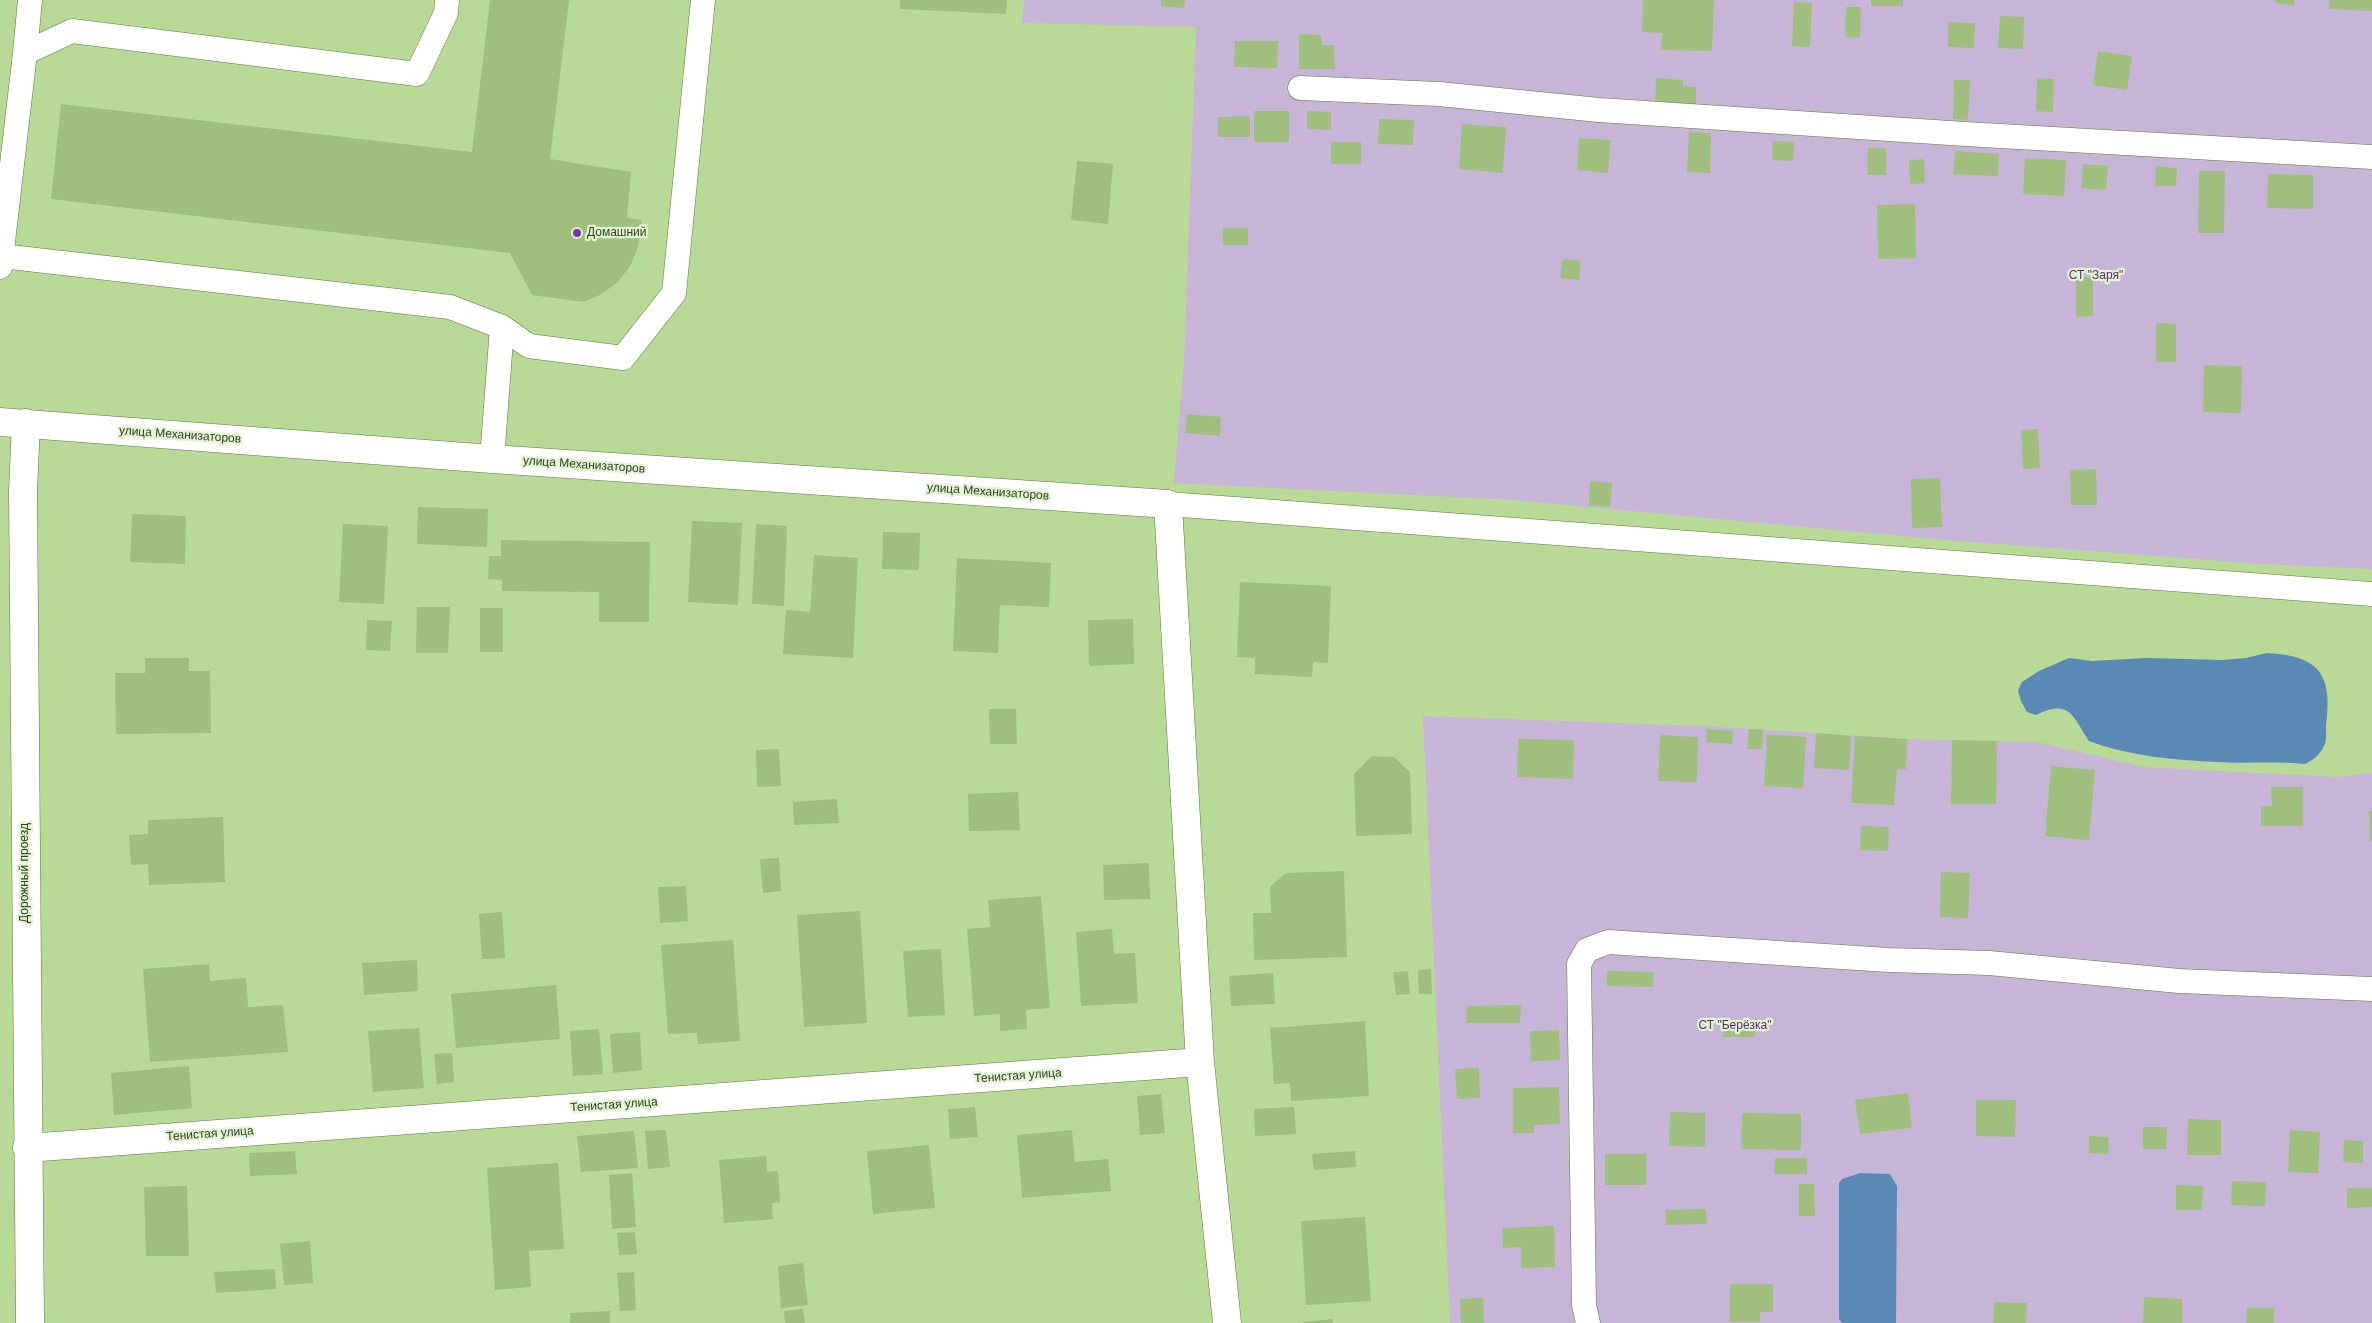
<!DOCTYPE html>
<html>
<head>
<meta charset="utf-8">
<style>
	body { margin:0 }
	canvas { display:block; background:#b9d997 }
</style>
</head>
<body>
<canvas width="2372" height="1323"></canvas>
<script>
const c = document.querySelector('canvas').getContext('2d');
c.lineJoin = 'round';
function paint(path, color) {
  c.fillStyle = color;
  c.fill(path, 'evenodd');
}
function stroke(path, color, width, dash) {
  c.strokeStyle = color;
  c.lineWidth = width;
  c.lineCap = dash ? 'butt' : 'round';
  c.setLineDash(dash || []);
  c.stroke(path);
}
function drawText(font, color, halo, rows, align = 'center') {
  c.font = font + ' Helvetica,sans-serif';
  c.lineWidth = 4.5;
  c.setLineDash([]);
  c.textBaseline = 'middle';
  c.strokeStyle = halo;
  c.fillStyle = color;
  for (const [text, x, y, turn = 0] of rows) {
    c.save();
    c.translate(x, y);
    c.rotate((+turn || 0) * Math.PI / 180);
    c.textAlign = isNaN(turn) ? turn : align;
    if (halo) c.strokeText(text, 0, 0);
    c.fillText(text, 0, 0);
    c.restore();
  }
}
paint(new Path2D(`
	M1024 0H2372V569L2261 564 1946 540 1513 500 1174 483 1184 361 1196 27 1022 23Z
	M1423 716 1703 726 1911 739 2037 742 2144 767 2337 777 2372 773V1323H1450Z`), '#c7b5d7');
paint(new Path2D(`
	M2267 653C2283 654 2302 656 2315 667 2331 682 2328 707 2326 727 2326 732 2327 741 2324 746 2320 755 2313 760 2305 764 2275 761 2246 764 2217 762 2174 760 2129 756 2089 741 2073 717 2070 698 2036 715L2027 712 2021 701 2018 691 2022 682 2039 671 2069 658 2092 661 2147 658 2222 660 2246 658Z
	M1860 1173 1890 1174 1897 1186 1896 1323H1842L1839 1319V1183L1842 1179Z`), '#5b89b6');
paint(new Path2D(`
	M490 0H569L550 159 631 172 627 218 642 220 638 246 631 265 618 282 600 295 583 302 532 295 510 253 51 199 61 104 472 152Z
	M900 0H1007L1006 14 900 9Z
	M1161 0H1185L1184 8 1161 6Z
	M1643 0H1714L1712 51 1661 50 1662 33 1642 32Z
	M1871 0H1903V6H1871Z
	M2275 0H2294V5L2275 3Z
	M2329 0H2372V11L2329 9Z
	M1794 2 1812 3 1810 47 1792 46Z
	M1846 7H1861L1860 38 1845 37Z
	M2000 16 2024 17 2023 49 1998 48Z
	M1948 22 1975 23 1974 48 1948 47Z
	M1299 34 1321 35 1322 45H1334L1335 69H1299Z
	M1235 41H1278L1277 68 1234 67Z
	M2098 51 2132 56 2127 90 2093 85Z
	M1656 78 1683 80V86L1696 87V105L1655 102Z
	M2037 78 2054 79 2053 112 2036 111Z
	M1954 80H1970L1968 120 1953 119Z
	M1254 111H1289V142H1254Z
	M1307 111 1331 112V130L1307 129Z
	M1250 116V137H1218V117Z
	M1379 119 1414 120 1413 145 1378 144Z
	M1462 124 1506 127 1503 173 1459 169Z
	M1689 132 1711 133 1710 173 1687 172Z
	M1579 138 1611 140 1608 173 1577 170Z
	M1773 141 1794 142 1793 161 1772 160Z
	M1331 142H1361V164H1331Z
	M1868 148H1886V175H1867Z
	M1955 151 1999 154 1998 176 1953 174Z
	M2025 158 2066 160 2064 196 2023 194Z
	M1924 159 1925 183 1910 184 1909 160Z
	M1077 161 1113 164 1108 224 1071 220Z
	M2083 164 2108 166 2106 190 2081 188Z
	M2156 166 2177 168 2176 186H2155Z
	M2199 171H2225L2224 233H2198Z
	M2268 174 2313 175V209L2267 208Z
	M1915 204 1916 258 1878 259 1877 205Z
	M1223 228H1248V245H1223Z
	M1563 259 1581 261 1579 280 1560 278Z
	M2076 277H2093V316L2076 317Z
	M2156 323 2176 324V362H2156Z
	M2204 365 2242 366 2241 413 2203 412Z
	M1187 414 1221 417 1220 436 1185 433Z
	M2038 429 2040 468 2023 469 2021 430Z
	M2096 469 2097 505H2071L2070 470Z
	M1940 478 1942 527 1912 528 1911 479Z
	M1590 481 1612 483 1610 507 1589 505Z
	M418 507 488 509 487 547 417 544Z
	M132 514 186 516 185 564 130 562Z
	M692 521 742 523 738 605 688 602Z
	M343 524 388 526 384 604 339 602Z
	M756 524 787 526 784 606 752 604Z
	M883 532 920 533 919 570 882 569Z
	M501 540 650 542 649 622H599V592L502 591V580L488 579 489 556H501Z
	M814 555 858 558 853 658 783 654 786 610 810 612Z
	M957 558 1051 563 1049 607 1000 605 998 653 953 651Z
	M1240 582 1331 586 1328 663 1313 662 1312 677 1255 674V658L1237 657Z
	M417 607H450L448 653H416Z
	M480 608H503V652H480Z
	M1133 619 1134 664 1089 666 1088 620Z
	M367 620 392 621 390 651 366 650Z
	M145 658H189V671H210L211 733 116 734 115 673H145Z
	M989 709H1016L1017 744H990Z
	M1707 729 1733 731 1732 744 1706 742Z
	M1749 729 1763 730 1762 749H1747Z
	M1816 733 1851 736 1849 770 1814 768Z
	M1767 734 1806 737 1803 788 1764 786Z
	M1660 735 1698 737 1697 782 1658 781Z
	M1855 736 1907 739 1906 770 1897 769 1894 805 1851 803Z
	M1518 739 1574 740 1573 779 1517 777Z
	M1952 740 1997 741 1996 804H1951Z
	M779 749 781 786 757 787 756 750Z
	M1372 756 1394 757 1410 772 1412 834 1356 836 1354 774Z
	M2051 766 2095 770 2089 840 2045 836Z
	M2271 787H2303V826H2261V806H2272Z
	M1018 792 1020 830 969 831 968 794Z
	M837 799 839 823 794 825 793 802Z
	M2369 811H2372V841H2370Z
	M223 817 225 882 149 885 148 864 131 865 129 835 148 834V820Z
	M1861 826 1889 827 1888 851 1860 850Z
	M779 858 781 891 763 893 760 859Z
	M1149 863 1150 899 1104 900 1103 865Z
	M1344 871 1347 957 1254 960 1253 913H1271L1270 887 1286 873Z
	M1941 872 1970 873 1968 918 1940 917Z
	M686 886 688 921 660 923 658 887Z
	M1041 896 1050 1008 1026 1010 1027 1029 1000 1031V1014L974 1016 967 929 990 927 988 900Z
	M860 911 867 1023 804 1027 797 915Z
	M502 912 505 958 482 959 479 914Z
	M1112 929 1114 954 1135 953 1138 1003 1081 1006 1076 932Z
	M733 940 740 1041 698 1044 697 1033 668 1034 661 945Z
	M941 949 945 1015 908 1017 903 951Z
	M417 960 418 991 364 995 362 963Z
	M209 964 210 981 246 978 248 1007 283 1005 288 1052 150 1062 143 969Z
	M1431 969 1432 994H1419L1418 970Z
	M1408 971 1410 994 1396 995 1393 972Z
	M1607 971 1654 972 1653 987 1607 986Z
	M1273 973 1275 1004 1231 1006 1229 976Z
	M556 985 560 1039 456 1048 451 994Z
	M1521 1005 1520 1023H1467L1466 1006Z
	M1365 1021 1369 1096 1291 1101 1290 1083 1274 1084 1270 1028Z
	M1723 1021 1755 1022V1037H1723Z
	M419 1028 424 1088 373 1092 368 1031Z
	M599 1029 603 1074 573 1076 570 1031Z
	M1559 1030 1560 1060 1531 1061 1530 1031Z
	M640 1032 642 1070 613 1073 610 1034Z
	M452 1053 454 1082 437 1084 434 1054Z
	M189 1066 192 1108 114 1115 111 1073Z
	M1479 1068 1480 1098 1457 1099 1455 1069Z
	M1559 1087 1560 1124 1534 1125V1133H1513V1088Z
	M1908 1093 1912 1128 1860 1134 1855 1100Z
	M1161 1094 1165 1133 1140 1135 1137 1096Z
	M1976 1100H2016L2015 1137 1976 1136Z
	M975 1107 978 1137 950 1139 948 1109Z
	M1294 1107 1296 1134 1255 1136 1254 1109Z
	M1670 1112 1705 1113V1147L1669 1146Z
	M1742 1113 1801 1114V1150L1741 1149Z
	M2188 1119 2221 1120V1155H2187Z
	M2143 1127H2167L2166 1149H2143Z
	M666 1130 670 1167 648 1169 645 1131Z
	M1072 1130 1075 1162 1108 1159 1111 1191 1022 1198 1017 1135Z
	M2290 1130 2320 1132 2318 1173 2288 1172Z
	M634 1131 638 1168 581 1172 577 1136Z
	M2089 1136 2109 1137 2108 1154 2089 1153Z
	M2344 1140 2363 1141V1163L2343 1162Z
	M929 1145 935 1208 873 1214 867 1151Z
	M295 1151 297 1174 250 1176 249 1153Z
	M1355 1151 1356 1167 1314 1170 1312 1154Z
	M1605 1154H1646V1185H1605Z
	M766 1156 767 1172 778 1171 780 1202 772 1203 773 1219 724 1223 719 1160Z
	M1775 1158H1807V1174H1774Z
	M558 1163 564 1249 529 1251 531 1287 495 1290 487 1168Z
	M632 1173 636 1227 612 1229 609 1175Z
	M2232 1181 2266 1182 2265 1206 2231 1205Z
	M1799 1184H1814L1815 1216H1799Z
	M2176 1185 2203 1186 2202 1210H2176Z
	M187 1186 189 1256H146L144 1187Z
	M2347 1188H2372V1207L2347 1208Z
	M1706 1209 1707 1224 1666 1225 1665 1210Z
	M1365 1217 1371 1301 1306 1305 1301 1221Z
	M1554 1226 1555 1267 1521 1268V1247L1503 1248 1502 1228Z
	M635 1232 637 1254 619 1255 617 1233Z
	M310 1241 313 1283 284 1285 280 1244Z
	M803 1263 808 1305 781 1308 778 1266Z
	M275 1269 276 1289 216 1293 214 1272Z
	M634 1272 636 1310 620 1311 617 1273Z
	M1730 1284H1773V1312H1760V1322H1730Z
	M2144 1297 2182 1299V1323H2143Z
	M1483 1298 1484 1323H1461L1460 1299Z
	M1994 1302 2027 1303 2026 1323H1993Z
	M2247 1308H2274V1323H2246Z
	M803 1309 805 1323H785L784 1311Z
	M610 1311V1323H570V1313Z
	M1333 1319V1323H1303V1322Z`), '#a0bf7f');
const service = new Path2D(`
	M25 53 30 0
	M1300 88 1439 94 1599 110 1965 134 2372 157
	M1 256 450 307 502 327 492 459
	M0 267 25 53 72 31 417 74 446 13 447 0
	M502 327 529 346 623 358 674 293 703 0
	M1168 504 2372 594
	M1588 1323 1584 1305 1579 964 1587 950 1608 942 1888 960 1989 963 2179 981 2372 989`);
const minor = new Path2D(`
	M0 422 492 459 1168 504 1200 1062 1227 1323
	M26 423 23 492 30 1323
	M27 1148 1200 1062`);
stroke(service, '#5c783a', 25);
stroke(minor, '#5c783a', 29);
stroke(service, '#fff', 24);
stroke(minor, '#fff', 28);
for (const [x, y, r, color] of [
	[577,233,5,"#7c35a9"]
]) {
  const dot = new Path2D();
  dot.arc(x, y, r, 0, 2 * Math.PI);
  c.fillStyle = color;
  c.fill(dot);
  stroke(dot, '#e3f4d3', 2);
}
drawText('12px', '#313e23', '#e3f4d3', [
	["Домашний",587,233]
], 'left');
drawText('12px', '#552e71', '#e3f4d3', [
	["СТ \"Заря\"",2096,276],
	["СТ \"Берёзка\"",1735,1026]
]);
drawText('12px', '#313e23', '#e3f4d3', [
	["улица Механизаторов",180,435,4],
	["улица Механизаторов",584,465,4],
	["улица Механизаторов",988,492,4],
	["Дорожный проезд",25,873,-90],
	["Тенистая улица",1018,1076,-4],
	["Тенистая улица",614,1105,-4],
	["Тенистая улица",210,1134,-4]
]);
</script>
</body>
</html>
